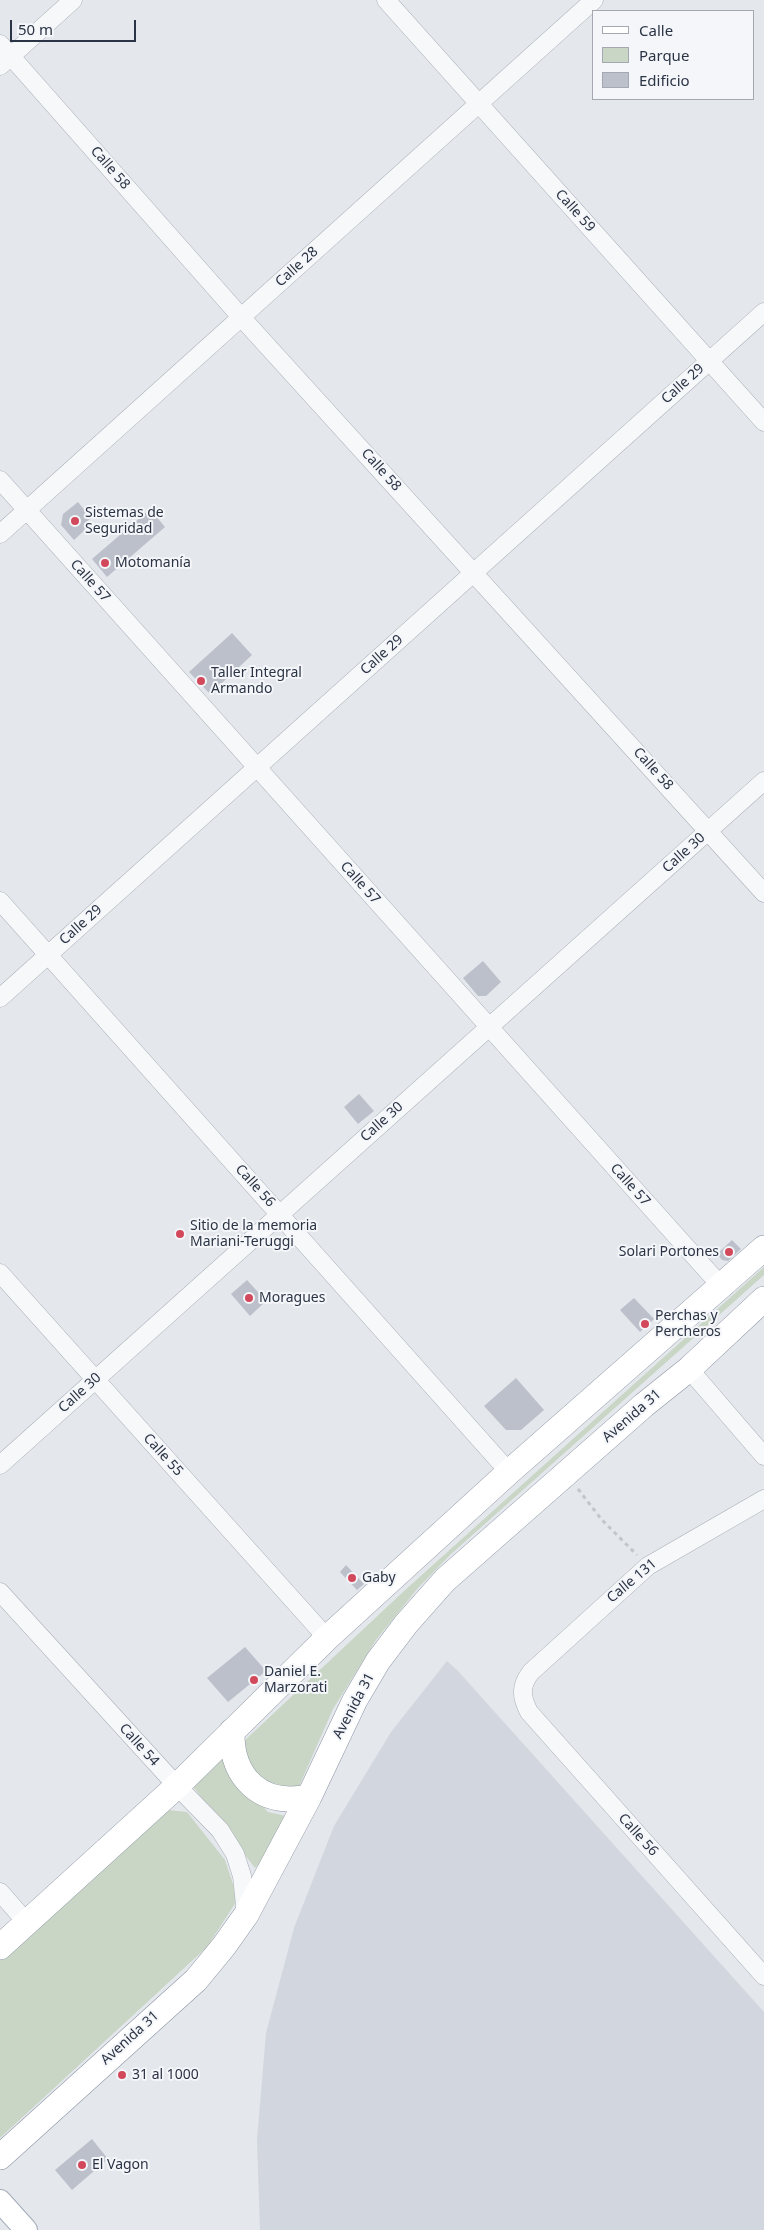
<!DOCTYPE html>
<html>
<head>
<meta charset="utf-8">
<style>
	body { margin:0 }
	#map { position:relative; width:764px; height:2230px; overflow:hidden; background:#e4e7ec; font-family:"Noto Sans",sans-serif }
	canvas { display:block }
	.legend { position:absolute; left:592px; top:10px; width:162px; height:90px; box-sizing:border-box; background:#f4f6f9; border:1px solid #a4a8b1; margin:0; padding:6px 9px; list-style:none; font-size:15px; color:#2b3445 }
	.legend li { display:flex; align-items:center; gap:10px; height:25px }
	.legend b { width:25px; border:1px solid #a4a8b1 }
	.scale { position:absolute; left:10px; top:20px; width:126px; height:22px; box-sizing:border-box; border:2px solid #2b3445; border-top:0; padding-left:6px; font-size:15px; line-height:18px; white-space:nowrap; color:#2b3445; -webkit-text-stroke:4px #f4f6f9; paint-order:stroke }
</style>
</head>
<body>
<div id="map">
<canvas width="764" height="2230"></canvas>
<ul class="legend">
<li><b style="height:6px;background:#fff"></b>Calle</li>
<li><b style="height:14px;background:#c9d6c5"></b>Parque</li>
<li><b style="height:14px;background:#bbc0ca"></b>Edificio</li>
</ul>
<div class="scale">50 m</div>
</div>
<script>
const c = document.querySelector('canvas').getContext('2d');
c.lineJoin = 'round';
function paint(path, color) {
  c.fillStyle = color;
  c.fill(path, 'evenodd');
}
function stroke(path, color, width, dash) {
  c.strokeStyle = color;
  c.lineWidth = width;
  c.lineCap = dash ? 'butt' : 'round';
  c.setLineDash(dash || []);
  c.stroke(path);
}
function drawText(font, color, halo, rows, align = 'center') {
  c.font = font + ' "Noto Sans",sans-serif';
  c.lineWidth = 4;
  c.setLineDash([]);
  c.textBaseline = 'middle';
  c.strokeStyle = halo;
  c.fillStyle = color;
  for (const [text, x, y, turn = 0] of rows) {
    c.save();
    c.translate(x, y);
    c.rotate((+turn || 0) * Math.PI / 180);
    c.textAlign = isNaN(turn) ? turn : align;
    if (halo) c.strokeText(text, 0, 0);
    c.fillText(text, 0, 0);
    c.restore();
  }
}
paint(new Path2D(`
	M447 1661 458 1671 764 2012V2230H260L257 2140 266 2033 294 1928 334 1826 391 1732Z`), '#d2d6de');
paint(new Path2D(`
	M764 1267V1275L450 1555 418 1588 376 1640 333 1709 297 1791 273 1788 244 1760 242 1743 404 1591Z
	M224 1755 228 1769 268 1812 286 1816 272 1849 255 1868 192 1785Z
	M159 1809 187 1812 225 1860 238 1899 207 1947 0 2138V1957Z`), '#c9d6c5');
paint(new Path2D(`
	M78 502 91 518 84 524 87 528 74 540 61 525 63 514Z
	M150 509 165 527 107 577 92 559Z
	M232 633 252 655 210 694 189 672Z
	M483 961 501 982 486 996H478L463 978Z
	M359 1094 374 1111 358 1124 344 1107Z
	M732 1240 741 1249 728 1261 722 1260 717 1254Z
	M247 1280 266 1301 250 1316 231 1294Z
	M634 1298 654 1319 640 1332 620 1310Z
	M516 1378 544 1410 521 1430H506L484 1406Z
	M346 1565 364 1584 357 1590 340 1572Z
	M245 1647 266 1671 228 1702 207 1678Z
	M92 2139 108 2159 72 2190 55 2170Z`), '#bbc0ca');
const minor = new Path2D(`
	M386 0 764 422
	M0 44 241 317 764 893
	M0 66 73 0
	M0 480 721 1286
	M0 534 594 0
	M0 901 509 1472
	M0 998 764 312
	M0 1273 327 1638
	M689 1369 764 1456
	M0 1465 764 781
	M764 1499 648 1566 531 1672C520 1686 521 1697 529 1712L764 1976
	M0 1592 177 1786 220 1830 235 1854 242 1876 246 1915
	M0 1892 27 1923`);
const major = new Path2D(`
	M0 2201 26 2230`);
const highway = new Path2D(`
	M232 1731C231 1778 261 1807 309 1797
	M0 1947 177 1786 327 1638 509 1472 764 1248
	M0 2157 196 1980 224 1946 246 1915 309 1797 355 1700 378 1661 406 1624 445 1580 644 1405 689 1369 764 1299`);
stroke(minor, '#a9aeb7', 19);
stroke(major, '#a3abb8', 24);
stroke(highway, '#8b94a3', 26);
stroke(new Path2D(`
	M578 1489 602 1520 637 1555`), '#c2c5cb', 3, [4, 4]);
stroke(minor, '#f7f8fa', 18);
stroke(major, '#fff', 22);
stroke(highway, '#fff', 25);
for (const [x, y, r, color] of [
	[75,521,5,"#d1495b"],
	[105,563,5,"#d1495b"],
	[201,681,5,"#d1495b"],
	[180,1234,5,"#d1495b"],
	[729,1252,5,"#d1495b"],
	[249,1298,5,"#d1495b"],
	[645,1324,5,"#d1495b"],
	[352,1578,5,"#d1495b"],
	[254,1680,5,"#d1495b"],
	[122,2075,5,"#d1495b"],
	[82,2165,5,"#d1495b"]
]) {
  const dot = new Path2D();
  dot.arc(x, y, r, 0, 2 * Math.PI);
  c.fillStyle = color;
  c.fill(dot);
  stroke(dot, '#f4f6f9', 2);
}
drawText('14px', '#2b3445', '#f4f6f9', [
	["Calle 58",110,168,49],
	["Calle 59",575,211,48],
	["Calle 28",297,267,-42],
	["Calle 29",683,384,-42],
	["Calle 58",381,470,48],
	["Calle 57",90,581,48],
	["Calle 29",382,655,-42],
	["Calle 58",653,769,48],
	["Calle 30",684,853,-42],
	["Calle 57",360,883,48],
	["Calle 29",81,925,-42],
	["Calle 30",382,1122,-42],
	["Calle 57",630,1185,48],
	["Calle 56",255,1186,48],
	["Calle 30",80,1393,-42],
	["Avenida 31",632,1416,-41],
	["Calle 55",163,1455,48],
	["Calle 131",632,1581,-40],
	["Avenida 31",354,1706,-62],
	["Calle 54",139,1745,48],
	["Calle 56",638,1835,48],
	["Avenida 31",130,2038,-42]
]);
drawText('14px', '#2b3445', '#f4f6f9', [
	["Sistemas de",85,513],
	["Seguridad",85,529],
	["Motomanía",115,563],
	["Taller Integral",211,673],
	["Armando",211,689],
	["Sitio de la memoria",190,1226],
	["Mariani-Teruggi",190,1242],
	["Solari Portones",719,1252,"right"],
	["Moragues",259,1298],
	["Perchas y",655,1316],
	["Percheros",655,1332],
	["Gaby",362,1578],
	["Daniel E.",264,1672],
	["Marzorati",264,1688],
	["31 al 1000",132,2075],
	["El Vagon",92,2165]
], 'left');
</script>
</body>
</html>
